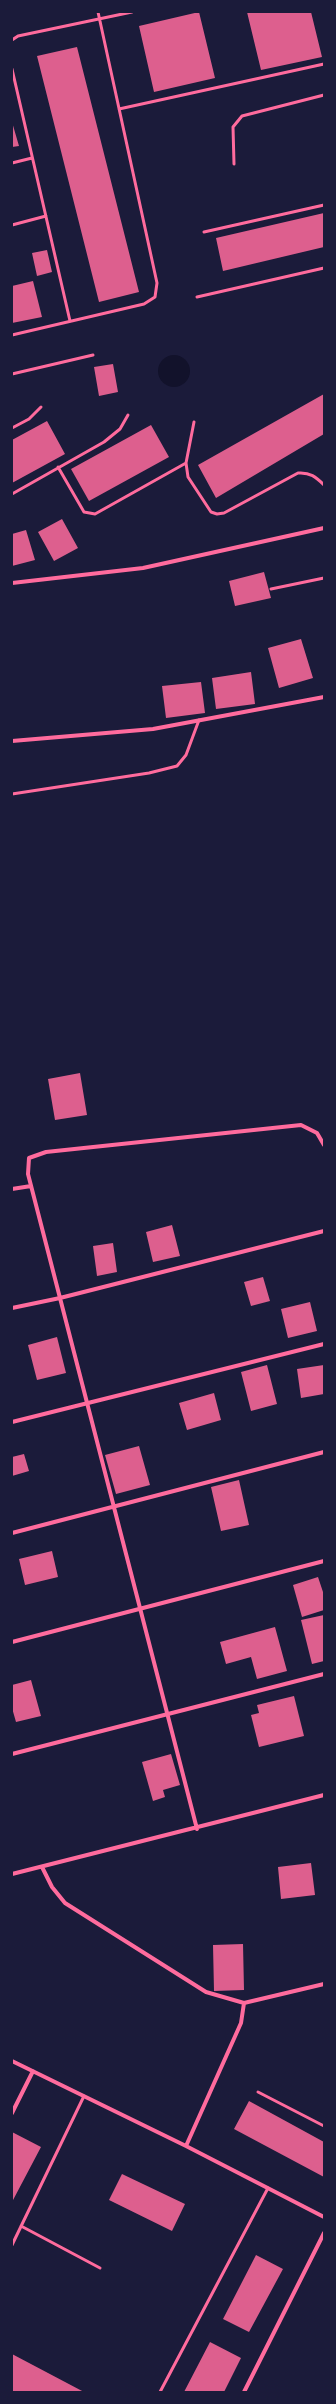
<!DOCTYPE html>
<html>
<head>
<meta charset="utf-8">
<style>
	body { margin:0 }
	#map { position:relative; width:336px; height:2404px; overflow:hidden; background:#1b1b3a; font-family:"IBM Plex Sans",sans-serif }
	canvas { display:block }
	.frame { position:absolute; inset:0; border:13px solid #1b1b3a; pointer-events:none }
</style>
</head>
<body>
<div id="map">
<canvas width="336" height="2404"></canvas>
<div class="frame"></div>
</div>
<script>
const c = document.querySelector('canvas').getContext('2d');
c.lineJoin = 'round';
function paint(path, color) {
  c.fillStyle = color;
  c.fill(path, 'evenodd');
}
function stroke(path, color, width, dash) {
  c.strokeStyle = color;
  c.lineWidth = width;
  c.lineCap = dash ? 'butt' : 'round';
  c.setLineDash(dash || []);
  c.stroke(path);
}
paint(new Path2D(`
	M158 371a16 16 0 1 1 32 0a16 16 0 1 1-32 0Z`), '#12122b');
paint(new Path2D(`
	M199 12 215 78 154 92 139 26Z
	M247 12H311L322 57 261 70Z
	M77 47 139 292 99 302 37 56Z
	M12 122 19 146 12 147Z
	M324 213V247L223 271 216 238Z
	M47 250 52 272 37 276 32 253Z
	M33 281 42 317 12 323V286Z
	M113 364 118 392 99 396 94 367Z
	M324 394V434L216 498 198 465Z
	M47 421 65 454 12 483V440Z
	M151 425 169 457 89 501 71 469Z
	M62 519 78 548 54 561 38 532Z
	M26 530 35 560 12 566V534Z
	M264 572 271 598 235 606 229 581Z
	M301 639 313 678 279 688 268 648Z
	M251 672 255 704 216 709 212 678Z
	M201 682 205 713 166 718 162 686Z
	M80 1073 87 1115 55 1120 48 1079Z
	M172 1225 180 1256 153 1262 146 1232Z
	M113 1243 117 1272 97 1276 93 1246Z
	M263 1277 270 1301 251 1306 244 1282Z
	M310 1302 317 1331 288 1338 281 1309Z
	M57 1337 66 1373 37 1380 28 1345Z
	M267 1365 277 1404 251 1411 241 1372Z
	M324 1365V1394L301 1398 297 1369Z
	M214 1393 221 1420 187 1430 179 1403Z
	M139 1446 150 1485 116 1494 105 1455Z
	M24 1454 29 1471 12 1476V1457Z
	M239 1480 249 1525 221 1531 211 1487Z
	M52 1551 58 1577 25 1585 19 1559Z
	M318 1577 324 1595V1610L302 1617 293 1585Z
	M324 1615V1661L312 1664 301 1620Z
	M275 1627 287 1671 257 1679 251 1657 226 1664 220 1642Z
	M31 1680 41 1716 16 1722 12 1708V1685Z
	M294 1696 304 1736 259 1747 251 1715 259 1713 257 1705Z
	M171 1754 180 1785 163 1790 165 1797 153 1801 142 1762Z
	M311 1863 315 1895 281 1899 278 1867Z
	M243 1944 244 1990 214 1991 213 1945Z
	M249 2101 324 2142V2177L234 2129Z
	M12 2132 41 2147 12 2202Z
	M122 2174 185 2204 172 2231 109 2200Z
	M256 2255 283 2269 249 2332 223 2319Z
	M210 2342 241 2358 224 2392H184Z
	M12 2354 84 2392H12Z`), '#dd5f8e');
stroke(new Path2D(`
	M12 40 18 36 132 12
	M12 69 70 321
	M119 109 324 64
	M12 163 32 158
	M234 164 233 127 242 116 324 95
	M12 225 46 216
	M204 232 324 205
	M197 297 324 268
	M12 335 144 304 155 297 157 283 98 12
	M12 374 93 355
	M194 422 186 463 188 477 211 512 217 514 224 513 298 473C310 472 316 477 324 485
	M12 428 29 419 41 407
	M58 467 84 512 95 514 186 463
	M12 494 104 442 120 429 128 415
	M271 589 324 578
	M12 794 149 773 177 766 186 755 199 720
	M258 2092 324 2126
	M21 2226 100 2268
	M12 2245 84 2096
	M160 2392 268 2188`), '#ff6b9d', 3);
stroke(new Path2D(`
	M12 583 143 568 324 528
	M12 741 153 729 324 697
	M12 1189 31 1186
	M12 1308 60 1298 324 1231
	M12 1422 324 1344
	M12 1533 324 1452
	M12 1642 324 1561
	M12 1754 324 1674
	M197 1829 28 1174 29 1158 46 1152 301 1125 317 1133 324 1145
	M42 1867 52 1887 65 1903 206 1992 244 2003 324 1984
	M12 1874 324 1795
	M12 2061 186 2146 324 2217
	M12 2113 33 2071
	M186 2146 241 2023 244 2003
	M244 2392 324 2233`), '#ff6b9d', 4);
</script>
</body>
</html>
